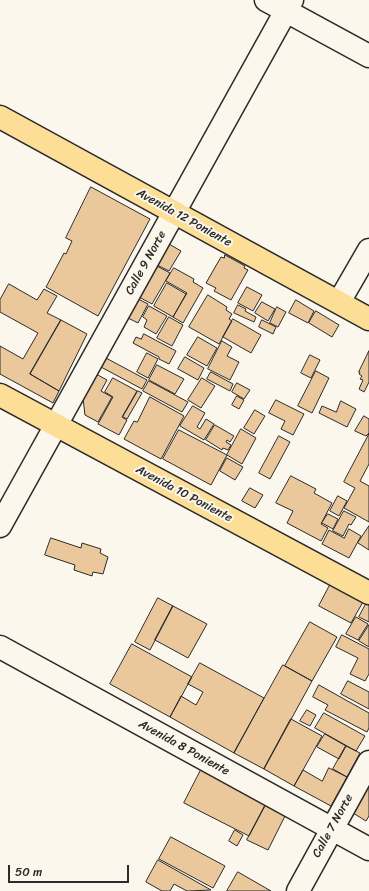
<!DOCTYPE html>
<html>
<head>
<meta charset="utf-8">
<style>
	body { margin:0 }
	#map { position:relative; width:369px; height:891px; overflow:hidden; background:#fbf7ec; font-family:Sriracha,sans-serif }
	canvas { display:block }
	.scale { position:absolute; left:8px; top:865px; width:121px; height:18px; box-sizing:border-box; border:2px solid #2b2b2b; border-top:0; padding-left:5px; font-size:12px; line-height:14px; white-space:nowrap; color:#2b2b2b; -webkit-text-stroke:3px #fbf7ec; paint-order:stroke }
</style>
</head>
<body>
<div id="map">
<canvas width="369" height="891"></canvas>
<div class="scale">50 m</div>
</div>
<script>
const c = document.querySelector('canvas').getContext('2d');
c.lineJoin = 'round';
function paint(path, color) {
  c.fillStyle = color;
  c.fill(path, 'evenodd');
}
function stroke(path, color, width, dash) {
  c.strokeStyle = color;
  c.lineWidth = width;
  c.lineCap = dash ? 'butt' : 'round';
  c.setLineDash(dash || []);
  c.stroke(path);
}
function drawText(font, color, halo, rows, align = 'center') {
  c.font = font + ' Sriracha,sans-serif';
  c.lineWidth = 4;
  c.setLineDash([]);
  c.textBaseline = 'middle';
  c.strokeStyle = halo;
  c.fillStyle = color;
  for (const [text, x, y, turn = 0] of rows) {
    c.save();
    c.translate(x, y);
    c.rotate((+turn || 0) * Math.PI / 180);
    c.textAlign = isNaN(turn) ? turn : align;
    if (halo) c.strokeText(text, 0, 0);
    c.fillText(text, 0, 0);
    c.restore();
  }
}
const building = new Path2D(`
	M91 187 150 219 98 316 46 287 64 253 66 254 72 241 66 238Z
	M169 244 181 251 169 271 157 265Z
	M225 255 245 266 244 268 248 270 231 300 214 291 216 288 206 283 221 257 224 258Z
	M157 266 170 273 152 304 139 297Z
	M174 268 194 279 193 282 203 288 183 323 173 317 187 293 166 281Z
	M167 283 186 294 173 317 154 306Z
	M9 284 37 300 44 289 57 296 47 313 61 320 30 374 59 391 53 403 0 374V346L23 359 38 333 0 312V300Z
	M247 287 262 295 253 311 238 303Z
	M208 295 227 307 226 310 232 314 229 319 232 321 219 344 189 327Z
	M138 299 148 304 138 323 128 318Z
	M296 300 314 311 308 323 289 313Z
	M262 302 275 309 268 321 255 313Z
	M238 305 246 309 245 311 256 317 254 322 234 313Z
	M149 306 167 316 156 334 144 327 147 320 143 317Z
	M277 307 286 312 278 327 270 323Z
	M316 311 339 325 332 337 309 323Z
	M169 317 183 325 172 346 157 338Z
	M233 319 261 335 251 353 223 337Z
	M61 320 87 334 59 391 30 374Z
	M262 320 276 327 273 334 259 327Z
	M144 334 176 351 169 364 159 359V357L133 343 136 337 141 339Z
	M198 337 217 348 207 366 187 355Z
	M222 341 232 347 227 356 239 362 230 380 208 369Z
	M369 351V382L364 392 359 389 363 380 360 379 362 376 359 374 360 372H359Z
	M147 353 158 359 148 378 137 372Z
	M310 355 320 360 311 378 301 373Z
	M185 357 204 368 198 380 178 369Z
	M106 358 147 380 142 389 101 367Z
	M157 365 184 379 175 394 149 380Z
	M316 371 329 378 312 413 298 406Z
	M211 372 233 384 230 391 207 379Z
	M96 374 107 380 101 391 112 397 98 422 85 415 83 398Z
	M113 378 137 391 122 417 127 420 119 435 98 424 113 397 105 392Z
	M202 378 215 386 201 408 188 400Z
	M149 381 188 402 182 412 143 391Z
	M237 383 250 390 244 399 232 392Z
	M138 391 142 393 127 419 123 417Z
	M237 396 244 400 239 409 232 405Z
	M150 397 184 416 161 459 124 439 134 421 137 422Z
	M276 400 304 414 293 435 281 429 285 421 269 413Z
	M341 401 356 409 347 427 319 413 322 406 336 412Z
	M193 406 205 413 197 427 200 429 206 419 214 424 204 440 180 426Z
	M255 410 265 416 254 434 244 428Z
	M364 416 369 419V433L366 436 355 431Z
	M215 425 234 436 230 442 227 440 226 442 231 445 228 450 223 448 222 450 206 440Z
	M241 429 256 438 242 464 227 455Z
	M179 430 227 455 211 485 163 459Z
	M369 434V464L360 481 369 486V522L344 508 355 488 344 482Z
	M279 436 290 442 270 479 259 473Z
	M227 458 243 467 235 480 220 471Z
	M291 476 316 489 314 493 332 503 321 524 328 528 321 541 287 523 293 511 276 503Z
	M250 488 263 495 255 508 242 501Z
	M338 496 347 501 339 516 330 511Z
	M344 511 356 517 351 525 349 524 343 536 333 531Z
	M328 514 338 519 333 529 322 523Z
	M369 526V550L358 543Z
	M349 529 361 536 349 558 322 544 329 530 344 538Z
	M51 538 81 548 82 543 101 549 100 553 108 557 103 574 93 572 92 576 74 570 75 565 45 555Z
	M330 585 363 602 351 623 319 606Z
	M158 598 173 606 150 650 135 642Z
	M366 604 369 605V622L359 617Z
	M173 606 207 624 188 658 155 640Z
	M356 617 368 624 358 640 346 634Z
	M310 622 337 637 312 681 285 666Z
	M369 625V647L359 641Z
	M342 635 369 649V674L365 681 350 674 358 658 336 647Z
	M132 644 192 677 170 717 110 684Z
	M200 663 264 698 234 753 170 717 181 696 196 705 203 692 188 684Z
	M283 665 312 681 264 769 234 753Z
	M348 681 369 692V709L341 694Z
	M319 685 369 713V728L367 732 325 710 328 705 313 697Z
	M307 710 316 715 310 726 300 721Z
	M324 713 365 736 356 751 315 728Z
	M291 719 322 736 294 786 264 769Z
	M325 734 346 746 339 759 317 747Z
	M346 746 360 753 347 777 333 769Z
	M329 768 347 777 331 806 294 786 303 770 322 781Z
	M201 770 267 802 249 836 184 803Z
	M369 786V816L366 821 353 813Z
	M267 802 287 812 268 850 247 840Z
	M235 830 243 835 237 846 229 841Z
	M171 837 225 866 213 888 159 859Z
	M158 860 211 890 187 891 174 884 170 891H162L146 882Z
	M238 872 271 891H227Z`);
paint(building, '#ebc89c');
stroke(building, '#2b2b2b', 1);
const minor = new Path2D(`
	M266 0 369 56
	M339 302 369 250
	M0 526 292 0
	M0 647 369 849
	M298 891 369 762`);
const major = new Path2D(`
	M0 117 369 319
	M0 395 369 593`);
stroke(minor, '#2b2b2b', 25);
stroke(major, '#2b2b2b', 25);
stroke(minor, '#fbf7ec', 22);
stroke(major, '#fcde96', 22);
drawText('12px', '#2b2b2b', '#fbf7ec', [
	["Avenida 12 Poniente",184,218,29],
	["Calle 9 Norte",146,263,-61],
	["Avenida 10 Poniente",184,494,28],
	["Avenida 8 Poniente",184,748,29],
	["Calle 7 Norte",333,826,-61]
]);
</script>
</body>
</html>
